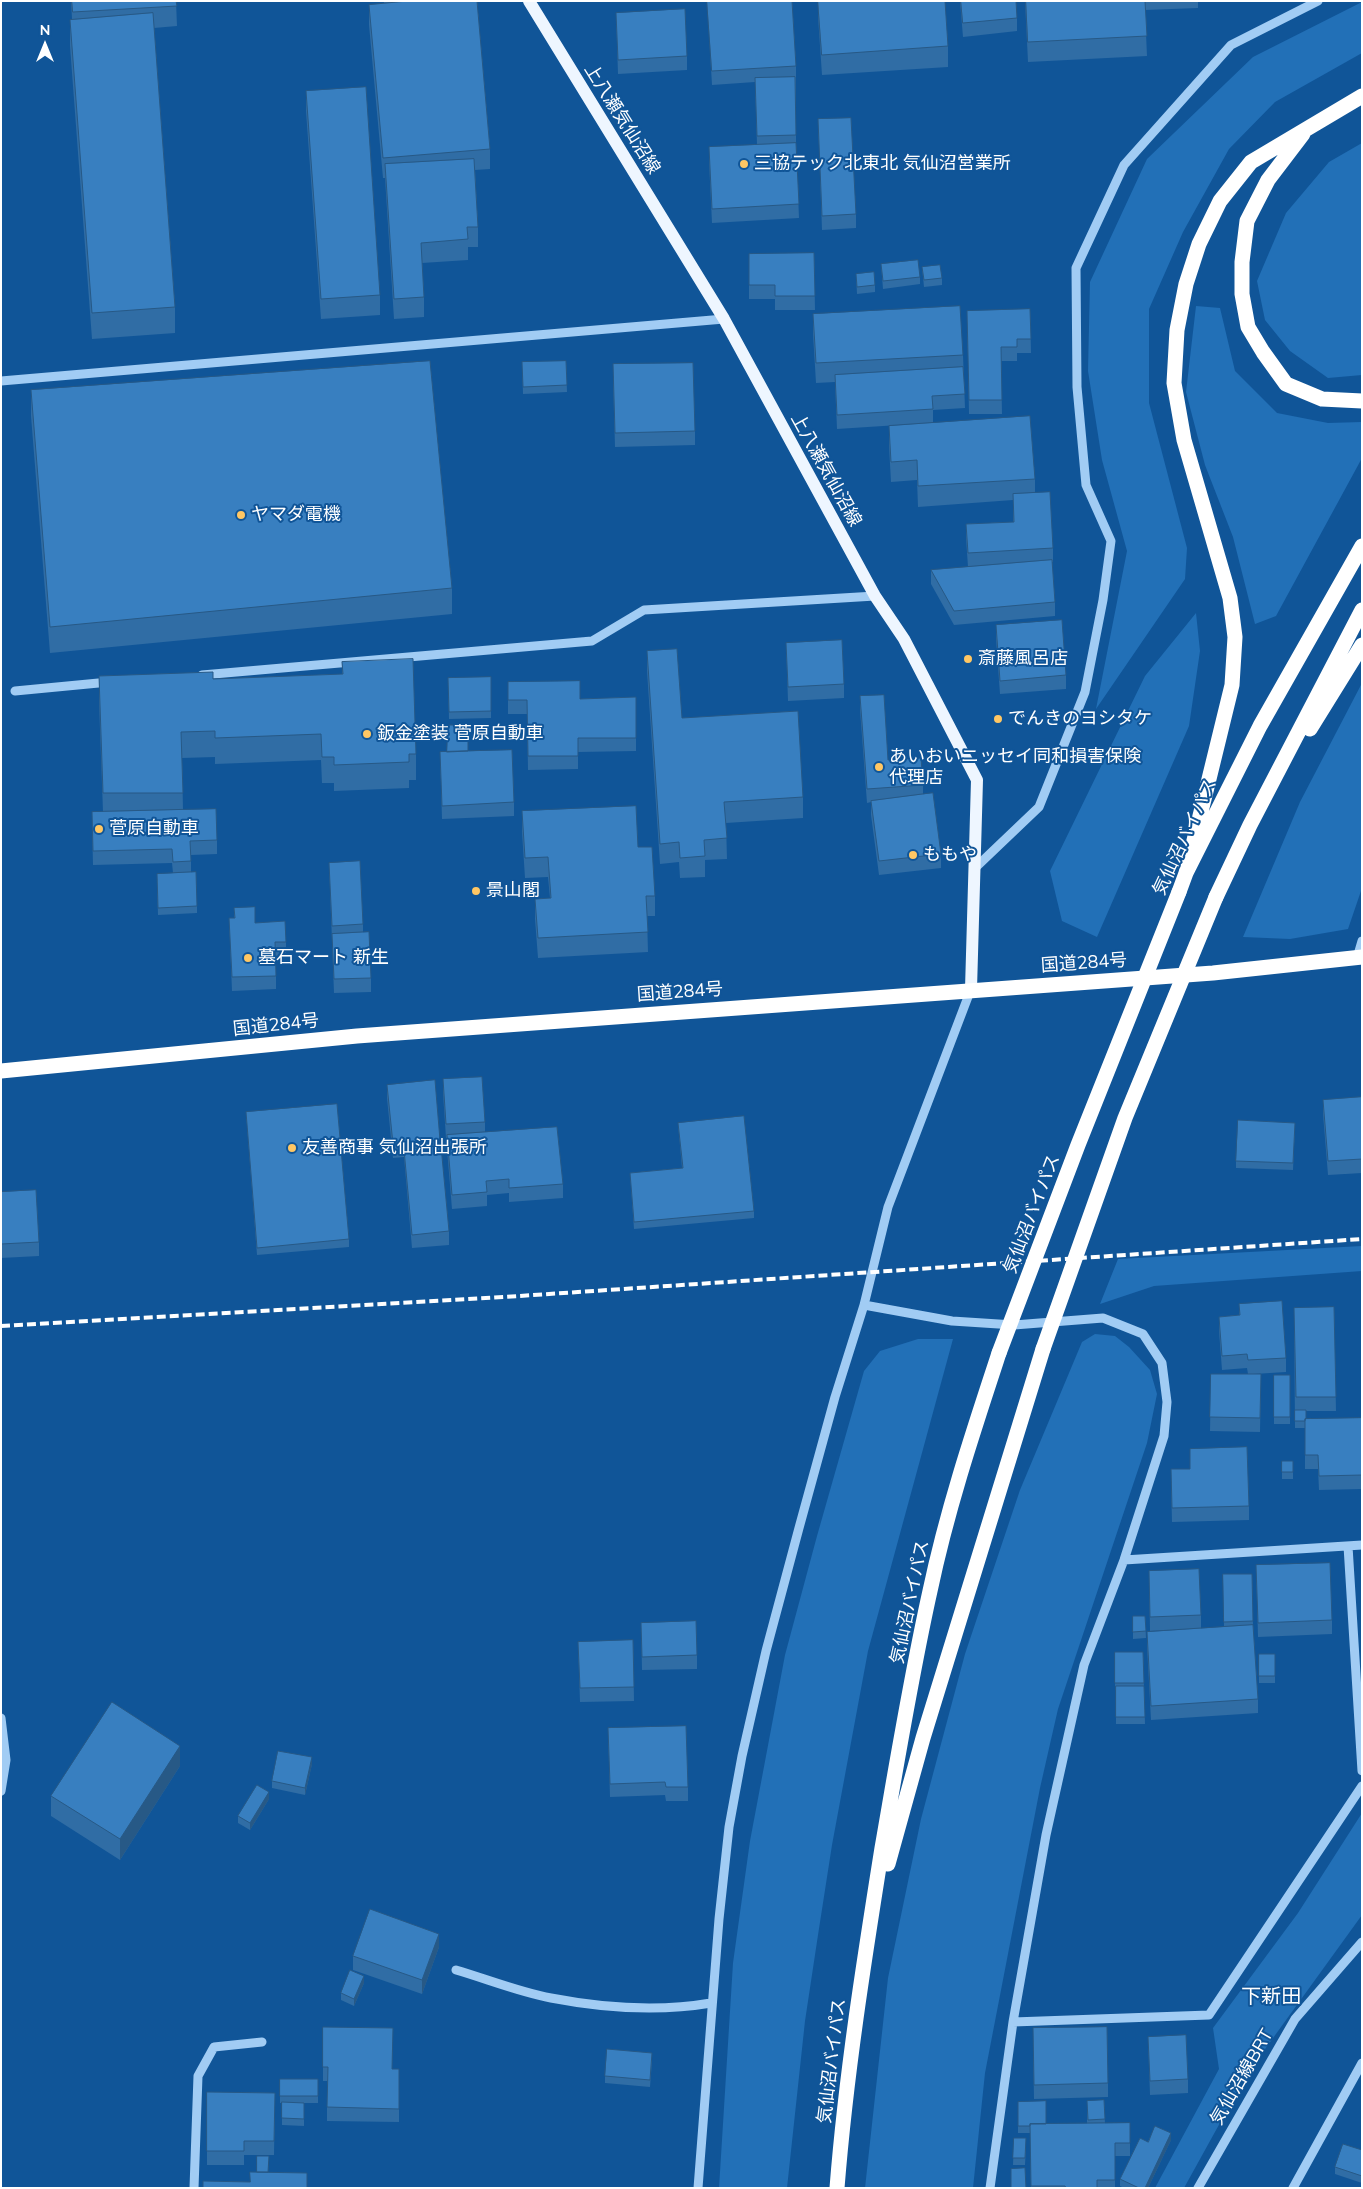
<!DOCTYPE html>
<html>
<head>
<meta charset="utf-8">
<style>
	body { margin:0 }
	#map { position:relative; width:1363px; height:2189px; overflow:hidden; background:#105598; font-family:Mulish,sans-serif }
	canvas { display:block }
	.frame { position:absolute; inset:0; border:2px solid #fff; pointer-events:none }
	.north { position:absolute; left:20px; top:20px; width:50px; height:50px; -webkit-text-stroke:4px #105598; paint-order:stroke; rotate:0deg; font-size:14px; font-weight:700; line-height:20px; text-align:center; color:#fff }
	.north::after { content:''; display:block; margin:auto; width:18px; height:22px; background:#fff; clip-path:polygon(50% 0,100% 100%,50% 72%,0 100%) }
</style>
</head>
<body>
<div id="map">
<canvas width="1363" height="2189"></canvas>
<div class="frame"></div>
<div class="north">N</div>
</div>
<script>
const c = document.querySelector('canvas').getContext('2d');
c.lineJoin = 'round';
function paint(path, color) {
  c.fillStyle = color;
  c.fill(path, 'evenodd');
}
function stroke(path, color, width, dash) {
  c.strokeStyle = color;
  c.lineWidth = width;
  c.lineCap = dash ? 'butt' : 'round';
  c.setLineDash(dash || []);
  c.stroke(path);
}
function drawText(font, color, halo, rows, align = 'center') {
  c.font = font + ' Mulish,"Noto Sans JP",sans-serif';
  c.lineWidth = 4;
  c.setLineDash([]);
  c.textBaseline = 'middle';
  c.strokeStyle = halo;
  c.fillStyle = color;
  for (const [text, x, y, turn = 0] of rows) {
    c.save();
    c.translate(x, y);
    c.rotate((+turn || 0) * Math.PI / 180);
    c.textAlign = isNaN(turn) ? turn : align;
    if (halo) c.strokeText(text, 0, 0);
    c.fillText(text, 0, 0);
    c.restore();
  }
}
paint(new Path2D(`
	M1362 2V53L1275 102 1229 149 1183 232 1149 309V403L1187 548 1185 579 1096 709 1127 551 1102 460 1088 371 1090 282 1147 159 1253 57Z
	M1362 143V375L1328 378 1290 351 1265 320 1257 281 1286 213 1329 162Z
	M1196 306 1220 308 1235 371 1277 413 1328 423 1362 422V458L1276 616 1255 624 1233 537 1205 465 1186 392Z
	M1196 613 1200 651 1189 726 1097 937 1062 921 1050 871 1145 676Z
	M1362 683V888L1348 929 1290 939 1243 937 1300 802Z
	M1362 1246V1271L1154 1286 1100 1304 1118 1259Z
	M1095 1334 1115 1336 1129 1347 1150 1370 1157 1394 1147 1443 1058 1709 1040 1788 985 2073 973 2188H865L888 1978 921 1819 965 1654 1020 1490 1082 1342Z
	M918 1339H953L868 1651 832 1845 818 1935 805 2021 787 2188H719L733 1963 750 1841 785 1655 817 1536 864 1371 880 1351Z
	M1362 1813V1915L1247 2074 1184 2188H1155L1219 2069 1213 2028 1298 1913Z`), '#2270b7');
stroke(new Path2D(`
	M1 381 724 319
	M202 675 592 641 644 610 875 596
	M15 691 109 682
	M974 869 1039 807 1085 692 1103 600 1111 541 1086 485 1077 387 1076 268 1124 165 1231 45 1318 1
	M1357 958 1362 941
	M864 1305 952 1321 1014 1325 1103 1318 1143 1334 1162 1363 1167 1402 1164 1436 1124 1560 1084 1665 1046 1835 1013 2022 990 2188
	M1348 1546 1362 1771
	M1124 1560 1362 1545
	M1 1718 6 1760 1 1791
	M456 1970C487 1979 519 1992 551 1998 603 2008 659 2012 711 2003
	M1013 2022 1209 2015 1362 1786
	M194 2188 198 2076 214 2047 262 2042
	M698 2188 719 1919 729 1827 742 1756 766 1651 799 1528 835 1397 864 1305 888 1207 971 989
	M1198 2188 1295 2019 1362 1942
	M1293 2188 1362 2063`), '#a1ccf4', 9);
stroke(new Path2D(`
	M529 1 724 319 875 596 904 639 977 780 971 989`), '#eef6ff', 12);
stroke(new Path2D(`
	M1303 134 1268 180 1247 221 1242 262V294L1248 327 1263 352 1286 384 1322 399 1362 401
	M1310 729 1362 645
	M1186 873 1232 685 1235 637 1230 598 1184 440 1174 383 1177 330 1186 284 1199 244 1220 201 1251 162 1362 96
	M1179 892 1186 873 1260 726 1362 546
	M1216 897 1250 825 1362 610
	M1 1071 357 1036 1213 973 1362 957
	M888 1864 923 1738 1043 1349
	M837 2188C846 2074 864 1961 882 1848 897 1762 911 1676 930 1591 947 1510 973 1432 999 1353`), '#fff', 15);
stroke(new Path2D(`
	M1 1326 504 1297 1362 1239`), '#fff', 4, [9, 4]);
stroke(new Path2D(`
	M1043 1349 1125 1118 1216 897
	M999 1353 1078 1145 1179 892`), '#fff', 15);
paint(new Path2D(`
	M71 1H176L177 26 154 28 175 307V333L92 339 70 46V20L72 19Z
	M384 1H477L490 149V169L475 170 478 227V247H468V260L422 263 424 297V317L394 319 385 178H383L369 25V5L384 3Z
	M707 1H792L796 66V143L799 218 712 223 709 161V147L757 145 755 82 712 85Z
	M818 1 948 46V67L822 75 818 17Z
	M960 1H1016L1017 18V31L963 37Z
	M1025 1H1198V8L1145 10 1147 56 1028 62Z
	M616 13 687 56V70L618 74Z
	M306 91 380 295V315L321 319 306 111Z
	M818 119 856 214V228L822 230Z
	M814 253 815 310H775V299H749V254Z
	M881 264 920 277V284L883 289Z
	M922 267 942 278V285L924 287Z
	M856 274 875 285V292L857 294Z
	M1030 309 1031 353H1017V361H1001L1002 414H969L967 311Z
	M813 314 963 355 965 408 933 410V423L1035 479V493L1053 548V562H1052L1055 602V616L954 625 931 584V570L968 567 966 538V524L1013 522V500L918 507 917 480 891 482 889 446V426L914 424 837 429 835 382 816 383 813 334Z
	M566 361 567 392 523 394 522 362Z
	M613 378 695 431V445L615 447Z
	M31 390 452 588V614L50 653 31 416Z
	M996 625 1066 675V689L1000 694 996 639Z
	M786 643 844 684V698L788 701Z
	M647 651 682 718 803 797V818L726 823 727 859 705 860V877L680 878 679 862 660 864 647 671Z
	M342 662 416 754V780H409V788L334 791V783H322L321 760 215 764V757L182 758 183 810 217 840V854L191 855V872L197 906V913L158 915 157 881 173 873 172 863 93 865 92 826 103 812 99 702V676L213 679 342 674Z
	M491 677V718L449 719 448 678Z
	M508 682 580 699 636 697V751L578 752V769L528 770 527 714H508Z
	M860 696 888 760 923 785V795L941 854V868L879 875 871 815V802L867 803 860 710Z
	M468 751 514 802V816L442 819 440 752Z
	M522 811 638 847 655 896V916H647L648 952 538 958 535 919V899L550 898 548 877 525 878 522 832Z
	M329 863 363 924V932L371 978V992L334 993Z
	M234 908 255 923 286 942V955L276 956V989L232 991 229 918H234Z
	M443 1079 485 1122V1132L563 1184V1198L509 1202V1193L487 1195V1206L452 1209 447 1149V1138H446L443 1093Z
	M387 1085 440 1140 449 1231V1245L412 1248 404 1157 393 1158 387 1098Z
	M1362 1097V1173L1328 1175 1323 1114V1100Z
	M246 1112 349 1239V1247L257 1255Z
	M678 1123 754 1211V1218L634 1229 630 1173 682 1168Z
	M1295 1123 1293 1170 1236 1168V1161Z
	M1 1192 39 1242V1256L1 1258Z
	M1239 1304 1286 1358V1372L1254 1374H1261L1260 1432 1210 1431 1211 1374H1248L1247 1368 1222 1370 1219 1331V1317L1239 1315Z
	M1334 1307 1336 1411H1306V1419L1362 1418V1489L1319 1490 1318 1469H1305V1428H1295L1294 1308Z
	M1274 1375H1290V1424H1274Z
	M1282 1461H1293V1479H1282Z
	M1190 1469 1249 1506V1520L1172 1522 1171 1483Z
	M1256 1565 1332 1620V1634L1258 1637Z
	M1149 1571 1201 1615V1629L1224 1627 1223 1574H1252L1253 1625 1258 1699V1713L1151 1720 1147 1646V1632L1196 1629 1150 1631Z
	M1133 1616H1145L1146 1638 1133 1639Z
	M641 1623 697 1655V1669L642 1670Z
	M633 1640 634 1701 580 1702 578 1642Z
	M1115 1652H1143L1145 1724H1116V1690H1115Z
	M1259 1654H1275V1683H1259Z
	M608 1728 688 1787V1801H666L665 1795 610 1797Z
	M312 1764 305 1795 272 1788V1781Z
	M180 1766 120 1860 51 1816V1796Z
	M269 1799 250 1830 238 1823V1816Z
	M439 1947 422 1994 353 1970V1956Z
	M364 1983 354 2006 341 2000V1993Z
	M323 2027 392 2069H399V2122L327 2121V2081H323Z
	M1148 2037 1188 2079V2093L1150 2095Z
	M1033 2042 1108 2083V2097L1034 2099Z
	M652 2060 650 2087 605 2083V2076Z
	M280 2079H318V2103H304V2126L282 2125V2103H280Z
	M207 2092 275 2093 274 2155H244V2165H207Z
	M1104 2100 1105 2124 1130 2123V2156H1115V2188H1031L1030 2133H1018V2102L1046 2124H1087V2108Z
	M1014 2138 1026 2146 1025 2165H1013Z
	M1171 2140 1148 2188H1124L1120 2186V2179L1148 2142Z
	M1362 2150V2183L1335 2174V2167Z`), '#306da5');
paint(new Path2D(`
	M180 1746V1766L120 1860V1839Z
	M312 1757V1764L305 1795V1788Z
	M269 1792V1799L250 1830V1823Z
	M439 1934V1947L422 1994V1980Z
	M364 1976V1983L354 2006V1999Z
	M1171 2133V2140L1148 2188H1145Z`), '#275986');
const building = new Path2D(`
	M72 1H176L177 6 73 12Z
	M408 1H477L490 149 383 158 369 5Z
	M707 1H792L796 66 712 71Z
	M818 1H945L948 46 822 55Z
	M961 1H1016L1017 18 963 23Z
	M1026 1H1145L1147 36 1028 42Z
	M685 9 687 56 618 60 616 13Z
	M153 13 175 307 92 313 70 20Z
	M795 77 796 135 757 136 755 78Z
	M366 87 380 295 321 299 306 91Z
	M851 118 856 214 822 216 818 119Z
	M796 143 799 204 712 209 709 147Z
	M474 159 478 227H467L468 239 421 243 424 297 394 299 385 164Z
	M814 253 815 296H775V285H749V254Z
	M918 260 920 277 883 281 881 264Z
	M940 265 942 278 924 280 922 267Z
	M874 272 875 285 857 287 856 274Z
	M960 306 963 355 816 363 813 314Z
	M1030 309 1031 339H1017V347H1001L1002 400H969L967 311Z
	M430 361 452 588 50 627 31 390Z
	M566 361 567 385 523 387 522 362Z
	M693 363 695 431 615 433 613 364Z
	M963 367 965 394 932 396 933 409 837 415 835 375Z
	M1030 416 1035 479 918 486 917 460 891 462 889 426Z
	M1050 492 1053 548 968 553 966 524 1014 522 1013 494Z
	M1052 560 1055 602 954 611 931 570Z
	M1062 620 1066 675 1000 681 996 625Z
	M842 640 844 684 788 687 786 643Z
	M677 649 682 718 798 711 803 797 724 802 727 838 704 840 705 856 680 858 679 842 660 844 647 651Z
	M413 659 416 754H409V762L334 765V757H322L321 734 215 738V731L181 732 183 793H103L99 676 213 672V679L343 674 342 662Z
	M491 677V711L449 712 448 678Z
	M580 681V699L636 697V738H578V756H528L527 700H508V682Z
	M884 695 888 760 921 758 923 785 867 789 860 696Z
	M448 725H468V751L447 752Z
	M512 750 514 802 442 806 440 752Z
	M933 793 941 854 879 861 871 801Z
	M636 806 638 847H652L655 896H646L648 932 538 938 535 899 551 898 548 857 525 858 522 811Z
	M216 809 217 840 190 841 191 861 173 862 172 849 93 851 92 812Z
	M360 861 363 924 332 926 329 863Z
	M196 872 197 906 158 908 157 874Z
	M255 907V923L285 921 286 942H275L276 976 232 977 229 918H235L234 908Z
	M369 932 371 978 334 979 332 934Z
	M482 1077 485 1122 446 1124 443 1079Z
	M435 1080 440 1140 393 1144 387 1085Z
	M1362 1097V1159L1328 1161 1323 1100Z
	M337 1104 349 1239 257 1248 246 1112Z
	M744 1116 754 1211 634 1222 630 1173 683 1168 678 1123Z
	M1238 1120 1295 1123 1293 1163 1236 1161Z
	M557 1127 563 1184 509 1188V1179L486 1181 487 1192 452 1195 447 1135Z
	M441 1146 449 1231 412 1235 404 1150Z
	M36 1190 39 1242 1 1244V1192Z
	M1282 1301 1286 1358 1248 1360 1247 1354 1222 1356 1219 1317 1240 1315 1239 1304Z
	M1334 1307 1336 1397H1296L1294 1308Z
	M1211 1374H1261L1260 1418 1210 1417Z
	M1274 1375H1290V1417H1274Z
	M1295 1410H1306V1419H1305V1421H1295Z
	M1362 1418V1475L1319 1476 1318 1455H1305V1419Z
	M1247 1447 1249 1506 1172 1508 1171 1469H1190V1449Z
	M1282 1461H1293V1472H1282Z
	M1330 1563 1332 1620 1258 1623 1256 1565Z
	M1199 1569 1201 1615 1150 1617 1149 1571Z
	M1223 1574H1252L1253 1621 1224 1622Z
	M1133 1616H1145L1146 1631 1133 1632Z
	M696 1621 697 1655 642 1657 641 1623Z
	M1253 1625 1258 1699 1151 1706 1147 1632Z
	M633 1640 634 1687 580 1688 578 1642Z
	M1115 1652H1143L1144 1683H1115Z
	M1259 1654H1275V1676H1259Z
	M1116 1686H1144L1145 1717H1116Z
	M112 1702 180 1746 120 1839 51 1796Z
	M686 1726 688 1787H666L665 1782 610 1784 608 1728Z
	M278 1751 312 1757 305 1788 272 1781Z
	M257 1785 269 1792 250 1823 238 1816Z
	M370 1909 439 1934 422 1980 353 1956Z
	M350 1970 364 1976 354 1999 341 1993Z
	M323 2027 393 2028 392 2069H399V2109L327 2107 328 2067H323Z
	M1107 2027 1108 2083 1034 2085 1033 2028Z
	M1186 2035 1188 2079 1150 2081 1148 2037Z
	M607 2049 652 2053 650 2080 605 2076Z
	M280 2079H318V2096H280Z
	M207 2092 275 2093 274 2141H244V2151H207Z
	M1104 2100 1105 2119 1088 2120 1087 2101Z
	M1046 2101V2124H1030V2126H1018V2102Z
	M282 2102 304 2103V2119L282 2118Z
	M1130 2123V2143H1115V2180H1097V2188H1066L1065 2186H1031L1030 2124Z
	M1155 2126 1171 2133 1145 2188H1139L1120 2179 1140 2138 1148 2142Z
	M1014 2138H1026L1025 2158H1013Z
	M1343 2144 1362 2150V2176L1335 2167Z
	M257 2156H269L268 2172H257Z
	M1025 2168 1026 2188H1011V2169Z
	M250 2172 307 2173V2188H203V2181L250 2182Z`);
paint(building, '#387fc0');
stroke(building, '#275986', 1);
for (const [x, y, r, color] of [
	[744,164,5,"#ffc764"],
	[241,515,5,"#ffc764"],
	[968,659,5,"#ffc764"],
	[998,719,5,"#ffc764"],
	[367,734,5,"#ffc764"],
	[879,767,5,"#ffc764"],
	[99,829,5,"#ffc764"],
	[913,855,5,"#ffc764"],
	[476,891,5,"#ffc764"],
	[248,958,5,"#ffc764"],
	[292,1148,5,"#ffc764"]
]) {
  const dot = new Path2D();
  dot.arc(x, y, r, 0, 2 * Math.PI);
  c.fillStyle = color;
  c.fill(dot);
  stroke(dot, '#105598', 2);
}
drawText('18px', '#fff', '#105598', [
	["上八瀬気仙沼線",622,119,58],
	["上八瀬気仙沼線",826,470,61],
	["気仙沼バイパス",1185,837,-65],
	["国道284号",1084,963,-4],
	["国道284号",680,992,-4],
	["国道284号",276,1025,-6],
	["気仙沼バイパス",1032,1214,-69],
	["気仙沼バイパス",910,1602,-78],
	["気仙沼バイパス",832,2061,-83],
	["気仙沼線BRT",1242,2077,-60]
]);
drawText('18px', '#fff', '#105598', [
	["三協テック北東北 気仙沼営業所",754,164],
	["ヤマダ電機",251,515],
	["斎藤風呂店",978,659],
	["でんきのヨシタケ",1008,719],
	["鈑金塗装 菅原自動車",377,734],
	["あいおいニッセイ同和損害保険",889,757],
	["代理店",889,778],
	["菅原自動車",109,829],
	["ももや",923,855],
	["景山閣",486,891],
	["墓石マート 新生",258,958],
	["友善商事 気仙沼出張所",302,1148]
], 'left');
drawText('20px', '#fff', '#105598', [
	["下新田",1271,1997]
]);
</script>
</body>
</html>
